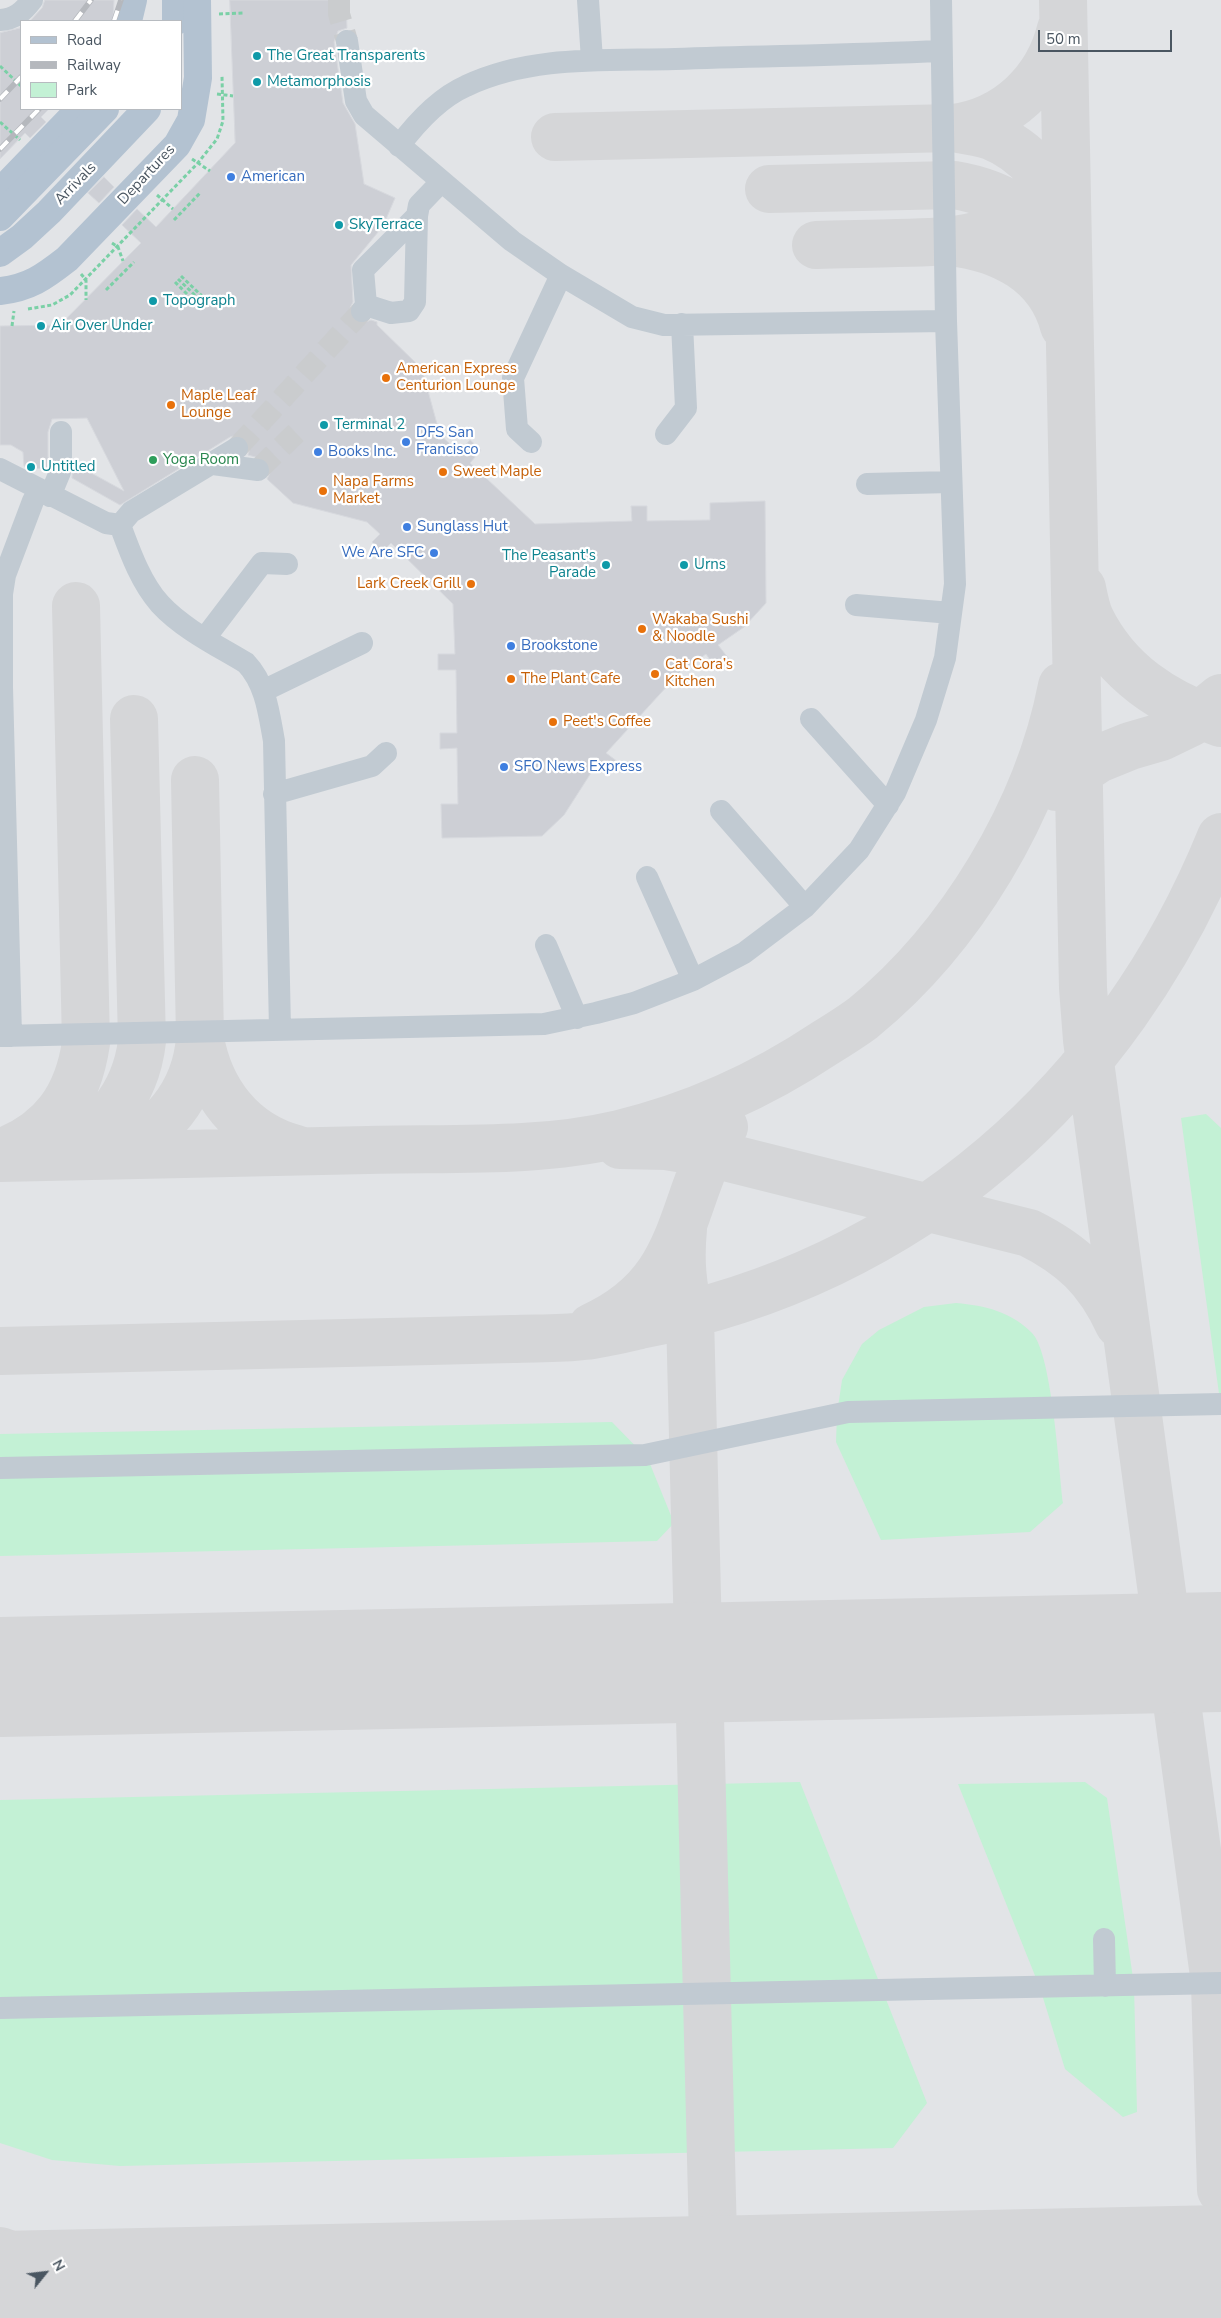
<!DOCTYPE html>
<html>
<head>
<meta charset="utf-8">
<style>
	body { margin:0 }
	#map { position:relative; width:1221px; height:2318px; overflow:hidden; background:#f5f3f3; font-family:"Nunito Sans",sans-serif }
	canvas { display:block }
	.legend { position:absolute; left:20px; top:20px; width:162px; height:90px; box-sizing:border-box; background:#fff; border:1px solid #b7bbc0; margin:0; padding:6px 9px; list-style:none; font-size:15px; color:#4a5661 }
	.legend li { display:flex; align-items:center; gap:10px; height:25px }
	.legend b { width:25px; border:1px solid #b7bbc0 }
	.north { position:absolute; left:20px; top:2248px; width:50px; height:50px; -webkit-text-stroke:4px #fff; paint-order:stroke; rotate:61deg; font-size:14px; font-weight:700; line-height:20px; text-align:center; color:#4a5661 }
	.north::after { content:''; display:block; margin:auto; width:18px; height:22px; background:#4a5661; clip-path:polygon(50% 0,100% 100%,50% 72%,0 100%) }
	.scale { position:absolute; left:1038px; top:30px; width:134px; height:22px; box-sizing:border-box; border:2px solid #4a5661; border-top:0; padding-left:6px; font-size:15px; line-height:18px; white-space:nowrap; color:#4a5661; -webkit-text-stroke:4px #fff; paint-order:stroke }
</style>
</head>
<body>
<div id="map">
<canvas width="1221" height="2318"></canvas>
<ul class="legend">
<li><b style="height:6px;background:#b3c2d1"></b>Road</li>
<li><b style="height:6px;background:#b5b8bd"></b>Railway</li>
<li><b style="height:14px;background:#c3f1d5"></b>Park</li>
</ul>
<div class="north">N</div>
<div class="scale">50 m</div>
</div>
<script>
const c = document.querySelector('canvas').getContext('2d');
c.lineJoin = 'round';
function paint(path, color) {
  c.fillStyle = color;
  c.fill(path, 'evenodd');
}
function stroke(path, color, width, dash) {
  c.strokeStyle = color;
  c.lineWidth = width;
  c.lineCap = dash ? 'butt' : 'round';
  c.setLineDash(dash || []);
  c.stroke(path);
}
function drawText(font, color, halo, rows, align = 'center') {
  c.font = font + ' "Nunito Sans",sans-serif';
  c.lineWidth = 4.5;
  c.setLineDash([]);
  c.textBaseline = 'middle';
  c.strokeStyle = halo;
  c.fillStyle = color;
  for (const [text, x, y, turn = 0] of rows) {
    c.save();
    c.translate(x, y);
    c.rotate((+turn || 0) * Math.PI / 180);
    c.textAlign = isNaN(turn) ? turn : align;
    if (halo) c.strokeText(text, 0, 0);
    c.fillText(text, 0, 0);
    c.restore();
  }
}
paint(new Path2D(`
	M0 0H1221V2318H0ZM21 21H181V109H21Z`), '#e2e4e7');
paint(new Path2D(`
	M1206 1114 1221 1128V1408L1181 1118Z
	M956 1303C986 1306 1010 1311 1032 1333 1052 1353 1059 1470 1063 1503L1030 1532 881 1540 836 1442 837 1414 842 1380 862 1344 879 1330 924 1307Z
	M612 1422 648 1459 674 1523 657 1541 0 1556V1434Z
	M800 1782 927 2103 893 2148 120 2166 52 2160 0 2143V1800Z
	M1085 1782 1107 1798 1134 1985 1137 2112 1123 2117 1065 2069 1040 1988 958 1784Z`), '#c3f1d5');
stroke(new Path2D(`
	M1063 0 1083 988 1087 1040 1215 1983 1221 2190
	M953 128C1007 121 1048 82 1061 29
	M555 137 953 128C965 130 979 132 991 136 1026 150 1057 184 1064 221
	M769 189 954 185C1003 193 1048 219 1063 270
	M949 242C1001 247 1050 272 1064 326
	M816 245C843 244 870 244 897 243 952 242 1009 241 1043 191
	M1082 588C1084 598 1086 609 1090 618 1117 673 1164 703 1221 723
	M1056 787 1098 759 1130 746 1161 737 1190 723 1221 698
	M200 1038C209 1091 242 1135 296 1149
	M620 1145 666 1146 709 1153 1029 1233C1073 1255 1098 1279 1119 1324
	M108 1152C161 1138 196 1092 200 1038L195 780
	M0 1153C53 1133 78 1097 86 1043L76 606
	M48 1154C101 1140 136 1094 142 1041L134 719
	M0 1158C123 1155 246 1152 368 1150 452 1148 538 1153 619 1134 694 1116 762 1085 825 1043 838 1035 851 1027 863 1018 961 938 1038 810 1062 686
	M683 1229C680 1260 682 1285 690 1316L715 2318
	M592 1327C691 1282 676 1205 724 1127
	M0 1351C130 1348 259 1345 389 1342 430 1341 471 1340 512 1339 536 1338 560 1339 584 1336 603 1334 622 1329 640 1325 912 1273 1118 1091 1221 837
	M0 2251 39 2266 100 2280 176 2287`), '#d5d6d8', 48);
stroke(new Path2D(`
	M0 1677 1221 1652
	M0 2291 1221 2265`), '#d5d6d8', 120);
const building = new Path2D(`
	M45 0H114L113 21H30L42 8Z
	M230 0H346L347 28 338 31 334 42 343 103 355 124 364 184 395 198 383 226 351 265 353 302 349 310 350 316 354 322 361 324 371 320 377 322V325L422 369 440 435 459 452 470 440 481 450 470 463 535 524 632 521 631 506H647V521L710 520V503L765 501 766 603 744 627 718 645 729 659 716 668 706 654 680 672 606 753 618 762 610 774 596 765 564 815 542 836 442 838 441 804H458L457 748 440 749V733H457L456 670H438V654H455L453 604 391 543 382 552 372 542 380 534 367 522 293 503 267 479 271 471 266 460 248 455 250 448 248 442 244 437 237 435 230 437 120 505 72 478 73 463 124 491 87 418 52 419 48 432V457L50 464 47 468 29 469 24 466 23 452 11 445H0V326L60 325 141 243 122 225 137 209 156 227 235 143Z
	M21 28V109H49L41 117 46 122 30 138 25 133 0 159V33Z
	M104 177 114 187 99 203 88 193Z`);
paint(building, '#cdcfd5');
stroke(building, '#d7d9de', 1);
stroke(new Path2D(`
	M339 0V14L347 41
	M237 448 362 311
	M258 470 296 433`), '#caccce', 22, [22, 11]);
stroke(new Path2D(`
	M219 14 243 13
	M0 66 21 86
	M217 94 233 96
	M0 122 20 140
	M192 159 210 171
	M157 195 173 209
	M174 220 201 192
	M112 243 118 247 123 261
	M81 274 86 280V300
	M181 276 203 297
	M178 279 200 300
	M175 282 197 304
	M106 290 134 262
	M28 309 52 305 70 295 197 164 217 139 223 121 222 76
	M12 326 14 311`), '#7ad0a6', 3, [4, 2.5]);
stroke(new Path2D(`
	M588 0 592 60
	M0 20C15 19 23 12 32 0
	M347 41 356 101 364 115 512 241 561 275 632 317 664 325 946 321
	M399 146C417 122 439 98 466 86 531 55 606 61 675 59 764 56 853 55 941 51
	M366 305 363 270 417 216
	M362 311 366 305 391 313 409 311 415 302 417 216 419 205 441 182
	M61 432V457
	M666 434 686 408 682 324
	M531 442 517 429 513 378 561 275
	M213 464 258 470
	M0 469 106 523 120 525
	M867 484 951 482
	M50 496 60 472
	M120 525C130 552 141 583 160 604 183 629 218 646 246 663 266 684 269 714 274 741L280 1030
	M120 525 131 512 237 448
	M856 605 951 613
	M205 638 262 563 287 564
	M263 691 362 643
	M811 719 888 805
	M274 794 372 766 386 753
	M721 811 805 907
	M647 877 693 980
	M546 945 577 1018
	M0 1036 544 1024 596 1013 634 1003 693 980 744 953 805 907 859 850 895 793 926 720 945 658 955 584 946 321 941 0
	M11 1036 2 687V594L5 575 33 501 39 490
	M0 1468 645 1455 848 1412 1221 1404
	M1104 1939 1105 1986
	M0 2008 1221 1983`), '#c1cad2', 22);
stroke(new Path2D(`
	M128 21 133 0
	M176 21V0
	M0 192 80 109
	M0 253 22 237 49 212 147 109`), '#b3c2d1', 28);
const rail = new Path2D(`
	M75 21 91 0
	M114 21 121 0
	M0 99 21 77
	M0 149 39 109`);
stroke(rail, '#b5b8bd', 5.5);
stroke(rail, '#fff', 4, [11]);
stroke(new Path2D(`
	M0 217 105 109
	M0 291C29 288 44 277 67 259L177 145 191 120 198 78 197 0`), '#b3c2d1', 28);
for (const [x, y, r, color] of [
	[257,56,5,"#0f9aa8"],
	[257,82,5,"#0f9aa8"],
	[231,177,5,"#3f7fe0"],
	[339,225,5,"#0f9aa8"],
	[153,301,5,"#0f9aa8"],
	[41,326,5,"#0f9aa8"],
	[386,378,5,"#e8710a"],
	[171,405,5,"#e8710a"],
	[324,425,5,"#0f9aa8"],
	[406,442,5,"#3f7fe0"],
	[318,452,5,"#3f7fe0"],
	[153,460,5,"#2e9e5b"],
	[31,467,5,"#0f9aa8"],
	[443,472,5,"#e8710a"],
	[323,491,5,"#e8710a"],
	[407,527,5,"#3f7fe0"],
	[434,553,5,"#3f7fe0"],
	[606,565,5,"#0f9aa8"],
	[684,565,5,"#0f9aa8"],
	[471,584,5,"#e8710a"],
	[642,629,5,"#e8710a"],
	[511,646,5,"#3f7fe0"],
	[655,674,5,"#e8710a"],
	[511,679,5,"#e8710a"],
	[553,722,5,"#e8710a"],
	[504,767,5,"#3f7fe0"]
]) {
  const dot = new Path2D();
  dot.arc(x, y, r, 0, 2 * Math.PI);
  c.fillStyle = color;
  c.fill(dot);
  stroke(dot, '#fff', 2);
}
drawText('15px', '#0d838f', '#fff', [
	["The Great Transparents",267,56],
	["Metamorphosis",267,82],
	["SkyTerrace",349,225],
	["Topograph",163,301],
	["Air Over Under",51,326],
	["Terminal 2",334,425],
	["Untitled",41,467],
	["The Peasant's",596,556,"right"],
	["Parade",596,573,"right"],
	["Urns",694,565]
], 'left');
drawText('15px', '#4a5661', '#fff', [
	["Departures",147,175,-47],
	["Arrivals",76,184,-46]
]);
drawText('15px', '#366cbe', '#fff', [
	["American",241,177],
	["DFS San",416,433],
	["Francisco",416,450],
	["Books Inc.",328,452],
	["Sunglass Hut",417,527],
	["We Are SFC",424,553,"right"],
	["Brookstone",521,646],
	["SFO News Express",514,767]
], 'left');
drawText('15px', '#c56008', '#fff', [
	["American Express",396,369],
	["Centurion Lounge",396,386],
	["Maple Leaf",181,396],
	["Lounge",181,413],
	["Sweet Maple",453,472],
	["Napa Farms",333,482],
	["Market",333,499],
	["Lark Creek Grill",461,584,"right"],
	["Wakaba Sushi",652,620],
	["& Noodle",652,637],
	["Cat Cora’s",665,665],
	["Kitchen",665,682],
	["The Plant Cafe",521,679],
	["Peet's Coffee",563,722]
], 'left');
drawText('15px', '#27864d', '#fff', [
	["Yoga Room",163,460]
], 'left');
</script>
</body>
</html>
